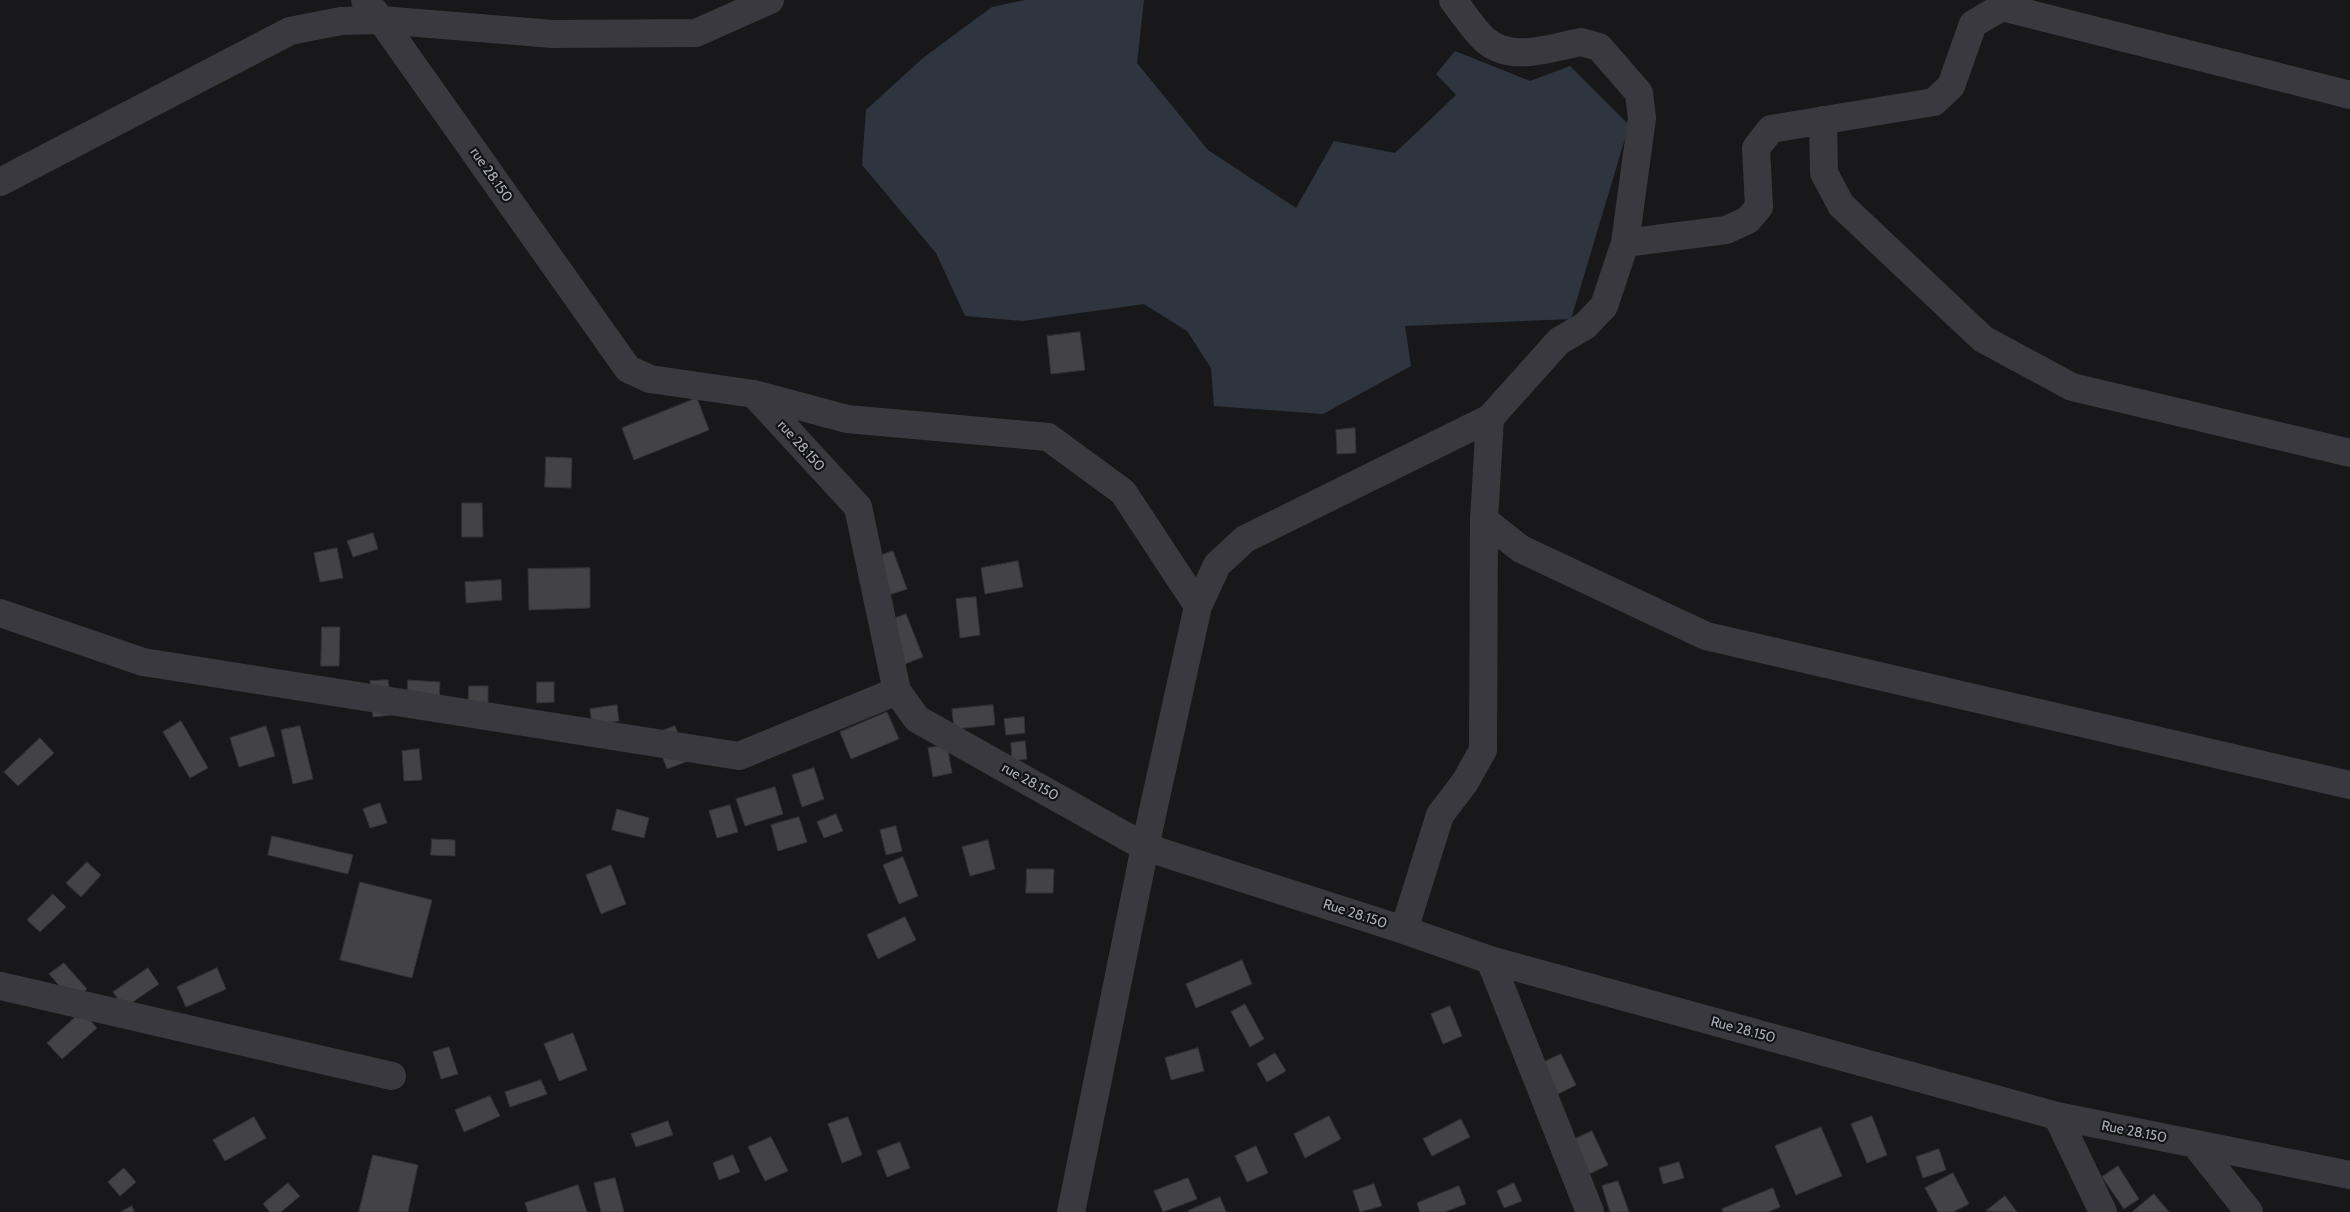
<!DOCTYPE html>
<html>
<head>
<meta charset="utf-8">
<style>
	body { margin:0 }
	canvas { display:block; background:#18181a }
</style>
</head>
<body>
<canvas width="2350" height="1212"></canvas>
<script>
const c = document.querySelector('canvas').getContext('2d');
c.lineJoin = 'round';
function paint(path, color) {
  c.fillStyle = color;
  c.fill(path, 'evenodd');
}
function stroke(path, color, width, dash) {
  c.strokeStyle = color;
  c.lineWidth = width;
  c.lineCap = dash ? 'butt' : 'round';
  c.setLineDash(dash || []);
  c.stroke(path);
}
function drawText(font, color, halo, rows, align = 'center') {
  c.font = font + ' Cabin,sans-serif';
  c.lineWidth = 4.5;
  c.setLineDash([]);
  c.textBaseline = 'middle';
  c.strokeStyle = halo;
  c.fillStyle = color;
  for (const [text, x, y, turn = 0] of rows) {
    c.save();
    c.translate(x, y);
    c.rotate((+turn || 0) * Math.PI / 180);
    c.textAlign = isNaN(turn) ? turn : align;
    if (halo) c.strokeText(text, 0, 0);
    c.fillText(text, 0, 0);
    c.restore();
  }
}
paint(new Path2D(`
	M1025 0H1144L1137 63 1208 150 1296 208 1334 141 1395 153 1456 95 1436 74 1455 51 1530 81 1570 66 1629 125 1571 319 1405 326 1411 366 1323 414 1214 406 1211 368 1187 331 1144 304 1023 321 965 316 936 253 862 165 866 110 923 58 992 7Z`), '#2e353e');
const building = new Path2D(`
	M1080 332 1085 370 1051 374 1047 336Z
	M697 398 709 430 634 460 622 428Z
	M1355 428 1356 453 1337 454 1336 430Z
	M546 457 572 458 571 488 545 487Z
	M462 503H482L483 537H462Z
	M373 533 378 549 353 557 347 541Z
	M337 548 343 578 320 582 314 553Z
	M893 551 907 589 886 596 873 558Z
	M1018 561 1023 587 985 594 981 568Z
	M590 568V608L529 610 528 569Z
	M501 580 502 600 466 603 465 582Z
	M976 597 980 635 960 638 956 599Z
	M906 614 923 657 902 665 885 622Z
	M322 627H340L339 666H321Z
	M388 680 391 715 373 717 370 681Z
	M408 680 440 682 439 707 407 705Z
	M537 682H554V702L537 703Z
	M469 686H488V720L468 719Z
	M617 705 619 721 592 725 590 709Z
	M993 705 995 725 954 729 952 709Z
	M887 712 899 739 851 759 840 732Z
	M1024 717 1025 733 1006 735 1004 719Z
	M181 721 208 768 190 778 163 732Z
	M266 726 275 756 239 767 230 738Z
	M300 726 313 779 293 784 281 730Z
	M675 726 688 761 667 769 654 734Z
	M40 738 54 753 18 786 4 772Z
	M1025 741 1027 759 1012 761 1011 743Z
	M947 745 952 773 933 777 928 748Z
	M419 749 422 780 404 781 402 751Z
	M814 768 824 799 802 807 792 775Z
	M775 787 783 814 745 826 736 799Z
	M380 803 387 823 370 828 363 809Z
	M730 805 738 832 717 838 709 811Z
	M617 809 649 818 644 838 612 830Z
	M836 814 843 831 824 838 817 822Z
	M799 817 807 842 778 851 771 825Z
	M896 826 902 851 886 855 880 830Z
	M272 836 353 855 348 874 268 855Z
	M432 839 455 840V856L431 855Z
	M988 840 995 869 970 876 962 847Z
	M903 857 918 896 899 904 883 865Z
	M87 862 101 875 81 897 66 883Z
	M611 865 626 904 601 914 586 875Z
	M1027 869H1054L1053 893H1026Z
	M360 882 432 900 412 978 340 960Z
	M53 894 66 907 40 932 27 920Z
	M905 917 916 940 878 959 867 935Z
	M1242 960 1252 984 1196 1008 1186 984Z
	M64 963 87 989 73 1001 49 974Z
	M148 968 159 984 124 1008 113 992Z
	M217 968 226 989 186 1007 177 987Z
	M1245 1004 1264 1039 1250 1047 1231 1012Z
	M1450 1006 1462 1036 1443 1044 1431 1014Z
	M82 1011 97 1028 62 1059 47 1043Z
	M573 1033 587 1070 559 1081 544 1044Z
	M449 1047 458 1074 441 1079 433 1052Z
	M1198 1048 1204 1071 1171 1080 1165 1058Z
	M1275 1053 1286 1071 1267 1082 1257 1064Z
	M1561 1054 1576 1085 1554 1096 1540 1064Z
	M541 1080 547 1094 510 1107 505 1092Z
	M490 1096 500 1116 464 1132 455 1110Z
	M1329 1116 1341 1139 1305 1158 1294 1134Z
	M1872 1116 1887 1155 1867 1163 1851 1124Z
	M254 1117 266 1138 225 1161 213 1140Z
	M848 1117 862 1155 842 1163 828 1124Z
	M1461 1119 1470 1137 1432 1156 1423 1139Z
	M668 1121 673 1135 636 1147 631 1134Z
	M1821 1127 1842 1176 1796 1195 1775 1146Z
	M1592 1131 1608 1165 1589 1174 1573 1140Z
	M771 1137 788 1171 765 1181 748 1147Z
	M900 1142 910 1168 887 1177 877 1151Z
	M1256 1146 1268 1173 1247 1182 1235 1156Z
	M1939 1149 1946 1170 1923 1178 1916 1157Z
	M373 1155 418 1165 408 1212H359Z
	M733 1155 740 1172 719 1180 713 1163Z
	M1679 1162 1684 1178 1663 1184 1659 1168Z
	M2118 1166 2139 1199 2124 1209 2102 1177Z
	M124 1168 136 1182 120 1196 108 1182Z
	M1953 1173 1969 1204 1953 1212H1938L1925 1188Z
	M615 1178 624 1212H601L594 1183Z
	M1188 1178 1197 1199 1163 1212 1154 1191Z
	M1618 1181 1629 1212H1610L1602 1186Z
	M288 1183 300 1196 281 1212H270L263 1204Z
	M1514 1183 1522 1201 1504 1208 1497 1191Z
	M1374 1184 1382 1206 1360 1212 1353 1191Z
	M578 1185 587 1212H528L525 1203Z
	M1459 1186 1466 1204 1444 1212H1420L1417 1203Z
	M1773 1188 1780 1207 1768 1212H1723L1722 1209Z
	M2154 1194 2169 1212H2132Z
	M2005 1196 2017 1212 1986 1211Z
	M1220 1197 1226 1212H1189L1188 1211Z
	M132 1206 134 1212H121Z`);
paint(building, '#424247');
stroke(building, '#323236', 1);
stroke(new Path2D(`
	M365 0 381 20 628 369 650 379 754 394 847 419 1048 437 1123 492 1198 606
	M1823 120 1824 173 1841 205 1983 339 2072 387 2350 453
	M0 182 290 31 341 21 381 20 553 34 696 33 770 0
	M1625 243 1726 230 1748 220 1759 207 1756 148 1771 129 1934 102 1951 86 1973 24 2002 7 2350 95
	M754 394 858 507 897 691 917 719 1145 847 1404 930 1490 960 2057 1116 2350 1175
	M1484 520 1521 549 1706 636 2350 785
	M0 613 143 662 739 756 897 691
	M1404 930 1440 815 1465 782 1483 750 1484 520 1490 418
	M1490 960 1590 1212
	M0 986 392 1076
	M2057 1116 2103 1212
	M2195 1144 2249 1212
	M1071 1212 1145 847 1198 606 1217 565 1245 539 1490 418 1559 341 1585 326 1604 306 1625 243 1642 118 1639 93 1599 47 1581 42C1549 48 1512 63 1485 40 1473 29 1463 13 1453 0`), '#39393f', 28);
drawText('14px', '#aaadb9', '#131315', [
	["rue 28.150",491,175,55],
	["rue 28.150",801,446,48],
	["rue 28.150",1030,782,29],
	["Rue 28.150",1355,914,18],
	["Rue 28.150",1743,1030,15],
	["Rue 28.150",2134,1132,11]
]);
</script>
</body>
</html>
